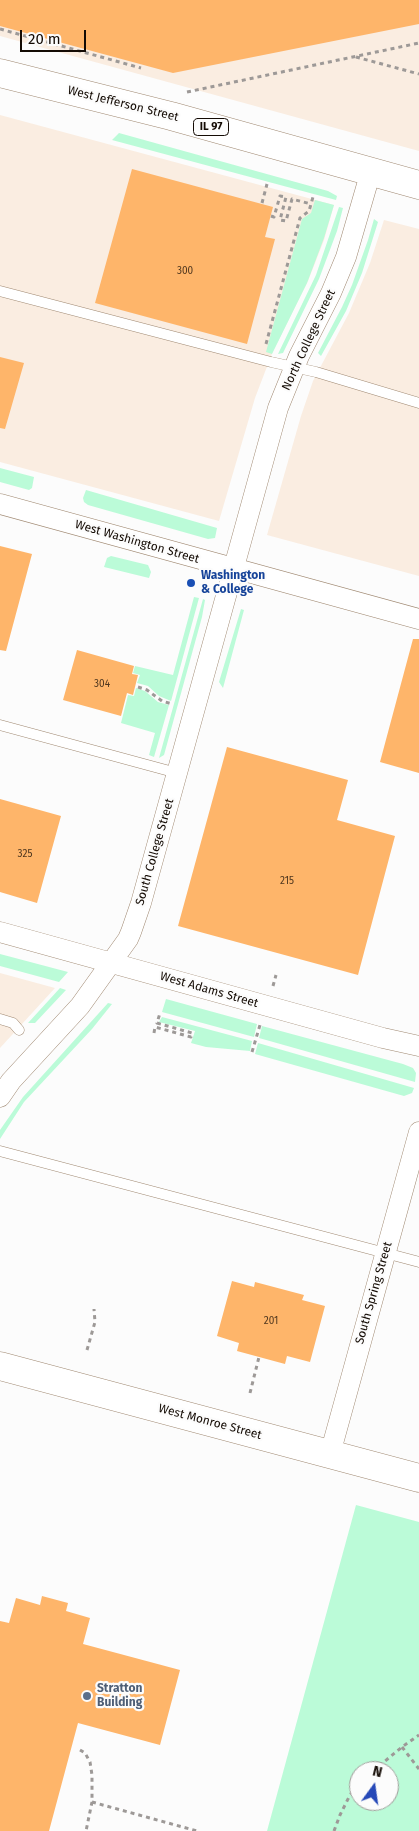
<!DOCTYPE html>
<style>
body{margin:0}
#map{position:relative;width:419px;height:1831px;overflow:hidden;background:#fcfcfc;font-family:"Fira Sans",sans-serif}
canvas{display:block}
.north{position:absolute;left:349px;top:1761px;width:50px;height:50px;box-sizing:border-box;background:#fcfcfc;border:1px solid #9f9c99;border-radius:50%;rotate:14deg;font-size:14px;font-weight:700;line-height:20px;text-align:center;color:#140b04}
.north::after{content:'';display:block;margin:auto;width:18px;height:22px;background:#2649b8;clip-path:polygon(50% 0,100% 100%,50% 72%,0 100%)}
.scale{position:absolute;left:20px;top:30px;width:66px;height:22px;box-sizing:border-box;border:2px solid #140b04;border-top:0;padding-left:6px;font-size:15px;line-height:18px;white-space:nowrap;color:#140b04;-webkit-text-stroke:4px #fcfcfc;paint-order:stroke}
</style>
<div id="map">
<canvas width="419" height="1831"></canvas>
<div class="north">N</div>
<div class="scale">20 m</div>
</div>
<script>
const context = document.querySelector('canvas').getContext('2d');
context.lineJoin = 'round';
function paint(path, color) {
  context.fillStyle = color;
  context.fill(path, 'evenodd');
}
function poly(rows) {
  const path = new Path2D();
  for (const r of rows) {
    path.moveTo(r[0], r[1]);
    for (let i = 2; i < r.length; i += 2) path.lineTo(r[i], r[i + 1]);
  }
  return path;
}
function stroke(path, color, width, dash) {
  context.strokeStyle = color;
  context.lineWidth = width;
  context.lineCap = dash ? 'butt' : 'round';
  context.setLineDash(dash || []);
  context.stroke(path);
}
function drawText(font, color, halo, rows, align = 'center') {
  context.font = font + ' "Fira Sans",sans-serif';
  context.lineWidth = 4.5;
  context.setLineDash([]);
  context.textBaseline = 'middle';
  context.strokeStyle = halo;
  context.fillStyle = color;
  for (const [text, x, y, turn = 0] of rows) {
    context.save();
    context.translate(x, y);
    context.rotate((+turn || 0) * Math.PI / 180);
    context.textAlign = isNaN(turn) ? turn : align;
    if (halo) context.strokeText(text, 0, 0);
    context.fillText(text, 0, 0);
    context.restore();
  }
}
paint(poly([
 [0,0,419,0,419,151,0,36],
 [0,115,334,205,324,240,308,281,273,351,255,398,219,521,0,462],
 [384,220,419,229,419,576,267,535,301,416,313,381,349,313,370,263],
 [0,973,55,988,0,1048]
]), '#faede1');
paint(poly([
 [119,133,328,191,337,196,336,200,112,140],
 [315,200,334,205,324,238,307,283,272,354,266,352,302,219,311,213],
 [339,207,343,208,337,231,319,279,283,353,278,354,316,275],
 [374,219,378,222,362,273,346,311,321,356,318,353,342,307,352,285,368,240],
 [0,468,34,477,32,488,29,490,0,482],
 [86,490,217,528,215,538,208,539,88,505,84,502,83,498],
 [111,556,148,565,151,572,149,578,104,567,107,558],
 [194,597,199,598,171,701,159,696,148,686,137,683,140,675,133,673,135,666,173,675],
 [203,599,205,600,202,617,164,755,159,758],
 [241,609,244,610,223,688,219,682],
 [136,688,145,691,158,702,169,705,154,757,149,755,155,733,121,723,128,695,134,696],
 [0,954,68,972,59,982,0,966],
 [60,988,66,990,35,1023,28,1023],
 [166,999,257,1024,254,1037,162,1012],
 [108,1003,112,1004,92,1029,24,1102,0,1139,0,1130,23,1097],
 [162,1017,252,1041,250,1051,206,1047,191,1043,195,1031,159,1022],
 [262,1026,403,1064,413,1068,416,1073,415,1082,259,1038],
 [258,1043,414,1088,412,1093,404,1096,255,1054],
 [356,1505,419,1522,419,1831,267,1831],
 [359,1771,389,1771,389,1801,359,1801]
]), '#bbfbd8');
paint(poly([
 [0,0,419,0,419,24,173,73,0,26],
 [132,169,273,207,265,237,275,239,247,344,95,303],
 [0,357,24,363,5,429,0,428],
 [0,546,32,554,6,651,0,650],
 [413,639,419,639,419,773,380,762],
 [77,650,134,666,132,674,138,675,133,695,127,693,121,716,63,700],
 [227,747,348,780,337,820,395,836,358,975,178,926],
 [0,799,61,816,37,903,0,892],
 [232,1281,254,1287,255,1282,304,1295,302,1300,325,1306,310,1362,287,1356,285,1364,237,1351,239,1343,217,1336],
 [42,1596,68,1603,66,1611,90,1618,83,1644,180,1670,160,1745,78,1723,49,1831,0,1831,0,1621,9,1623,16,1598,40,1605]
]), '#feb56a');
const lane = poly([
 [0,291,271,362,316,372,419,403],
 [0,725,177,773],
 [0,1019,13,1023,19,1030],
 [0,1151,419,1262]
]);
const street = poly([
 [0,504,419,619],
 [0,932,383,1038,419,1046],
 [0,1097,11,1081,80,1006,128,939,131,932,141,903,278,408,299,356,331,293,346,257,371,171],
 [330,1454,419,1132]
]);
const secondary = poly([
 [0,1366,419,1478]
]);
const primary = poly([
 [0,73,171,116,419,185]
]);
stroke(lane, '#a08972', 11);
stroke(street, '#a08972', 21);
stroke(secondary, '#a08972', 29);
stroke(primary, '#a08972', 29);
stroke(poly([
 [0,29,141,68],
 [356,57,419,74],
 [187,92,419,43],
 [262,203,267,184],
 [271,216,274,217,280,196,286,197,280,220,286,221,292,199,311,204],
 [266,344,300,218,309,211,313,197],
 [138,687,147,690,162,701,172,704],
 [273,986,276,975],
 [154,1033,155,1027,191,1037,192,1033,157,1023,160,1013],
 [252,1052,260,1025],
 [87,1350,95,1322,94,1309],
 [250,1393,259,1357],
 [402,1747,419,1769],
 [80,1750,85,1753,90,1762,92,1775,92,1802,86,1831],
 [373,1771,402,1747,419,1735],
 [92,1802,197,1831],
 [334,1831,340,1815,350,1795,359,1785]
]), '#9d9997', 3, [4, 4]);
stroke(lane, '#fff', 10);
stroke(street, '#fff', 20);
stroke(secondary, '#fff', 28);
stroke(primary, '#fff', 28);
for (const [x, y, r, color] of [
 [191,583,5,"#1a4fb4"],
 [87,1696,5,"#5c6f8a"]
]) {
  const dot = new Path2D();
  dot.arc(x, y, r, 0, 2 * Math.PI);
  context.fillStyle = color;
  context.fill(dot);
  stroke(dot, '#fcfcfc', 2);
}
drawText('10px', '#4e361e', null, [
 ["300",185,271],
 ["304",102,684],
 ["325",25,854],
 ["215",287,881],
 ["201",271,1321]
]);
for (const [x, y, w] of [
 [211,127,35]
]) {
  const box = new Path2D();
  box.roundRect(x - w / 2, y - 8.5, w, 17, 4);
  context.fillStyle = '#fcfcfc';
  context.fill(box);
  stroke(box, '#140b04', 1);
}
drawText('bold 11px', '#140b04', null, [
 ["IL 97",211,127]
]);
drawText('12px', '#140b04', '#fcfcfc', [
 ["West Jefferson Street",123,104,14],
 ["North College Street",309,340,-65],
 ["West Washington Street",137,542,16],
 ["South College Street",155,852,-74],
 ["West Adams Street",209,990,16],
 ["South Spring Street",374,1293,-74],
 ["West Monroe Street",210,1422,15]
]);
drawText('bold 12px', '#164399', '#fcfcfc', [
 ["Washington",201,576],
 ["& College",201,590]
], 'left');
drawText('bold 12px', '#4e5e75', '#fcfcfc', [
 ["Stratton",97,1689],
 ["Building",97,1703]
], 'left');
</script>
